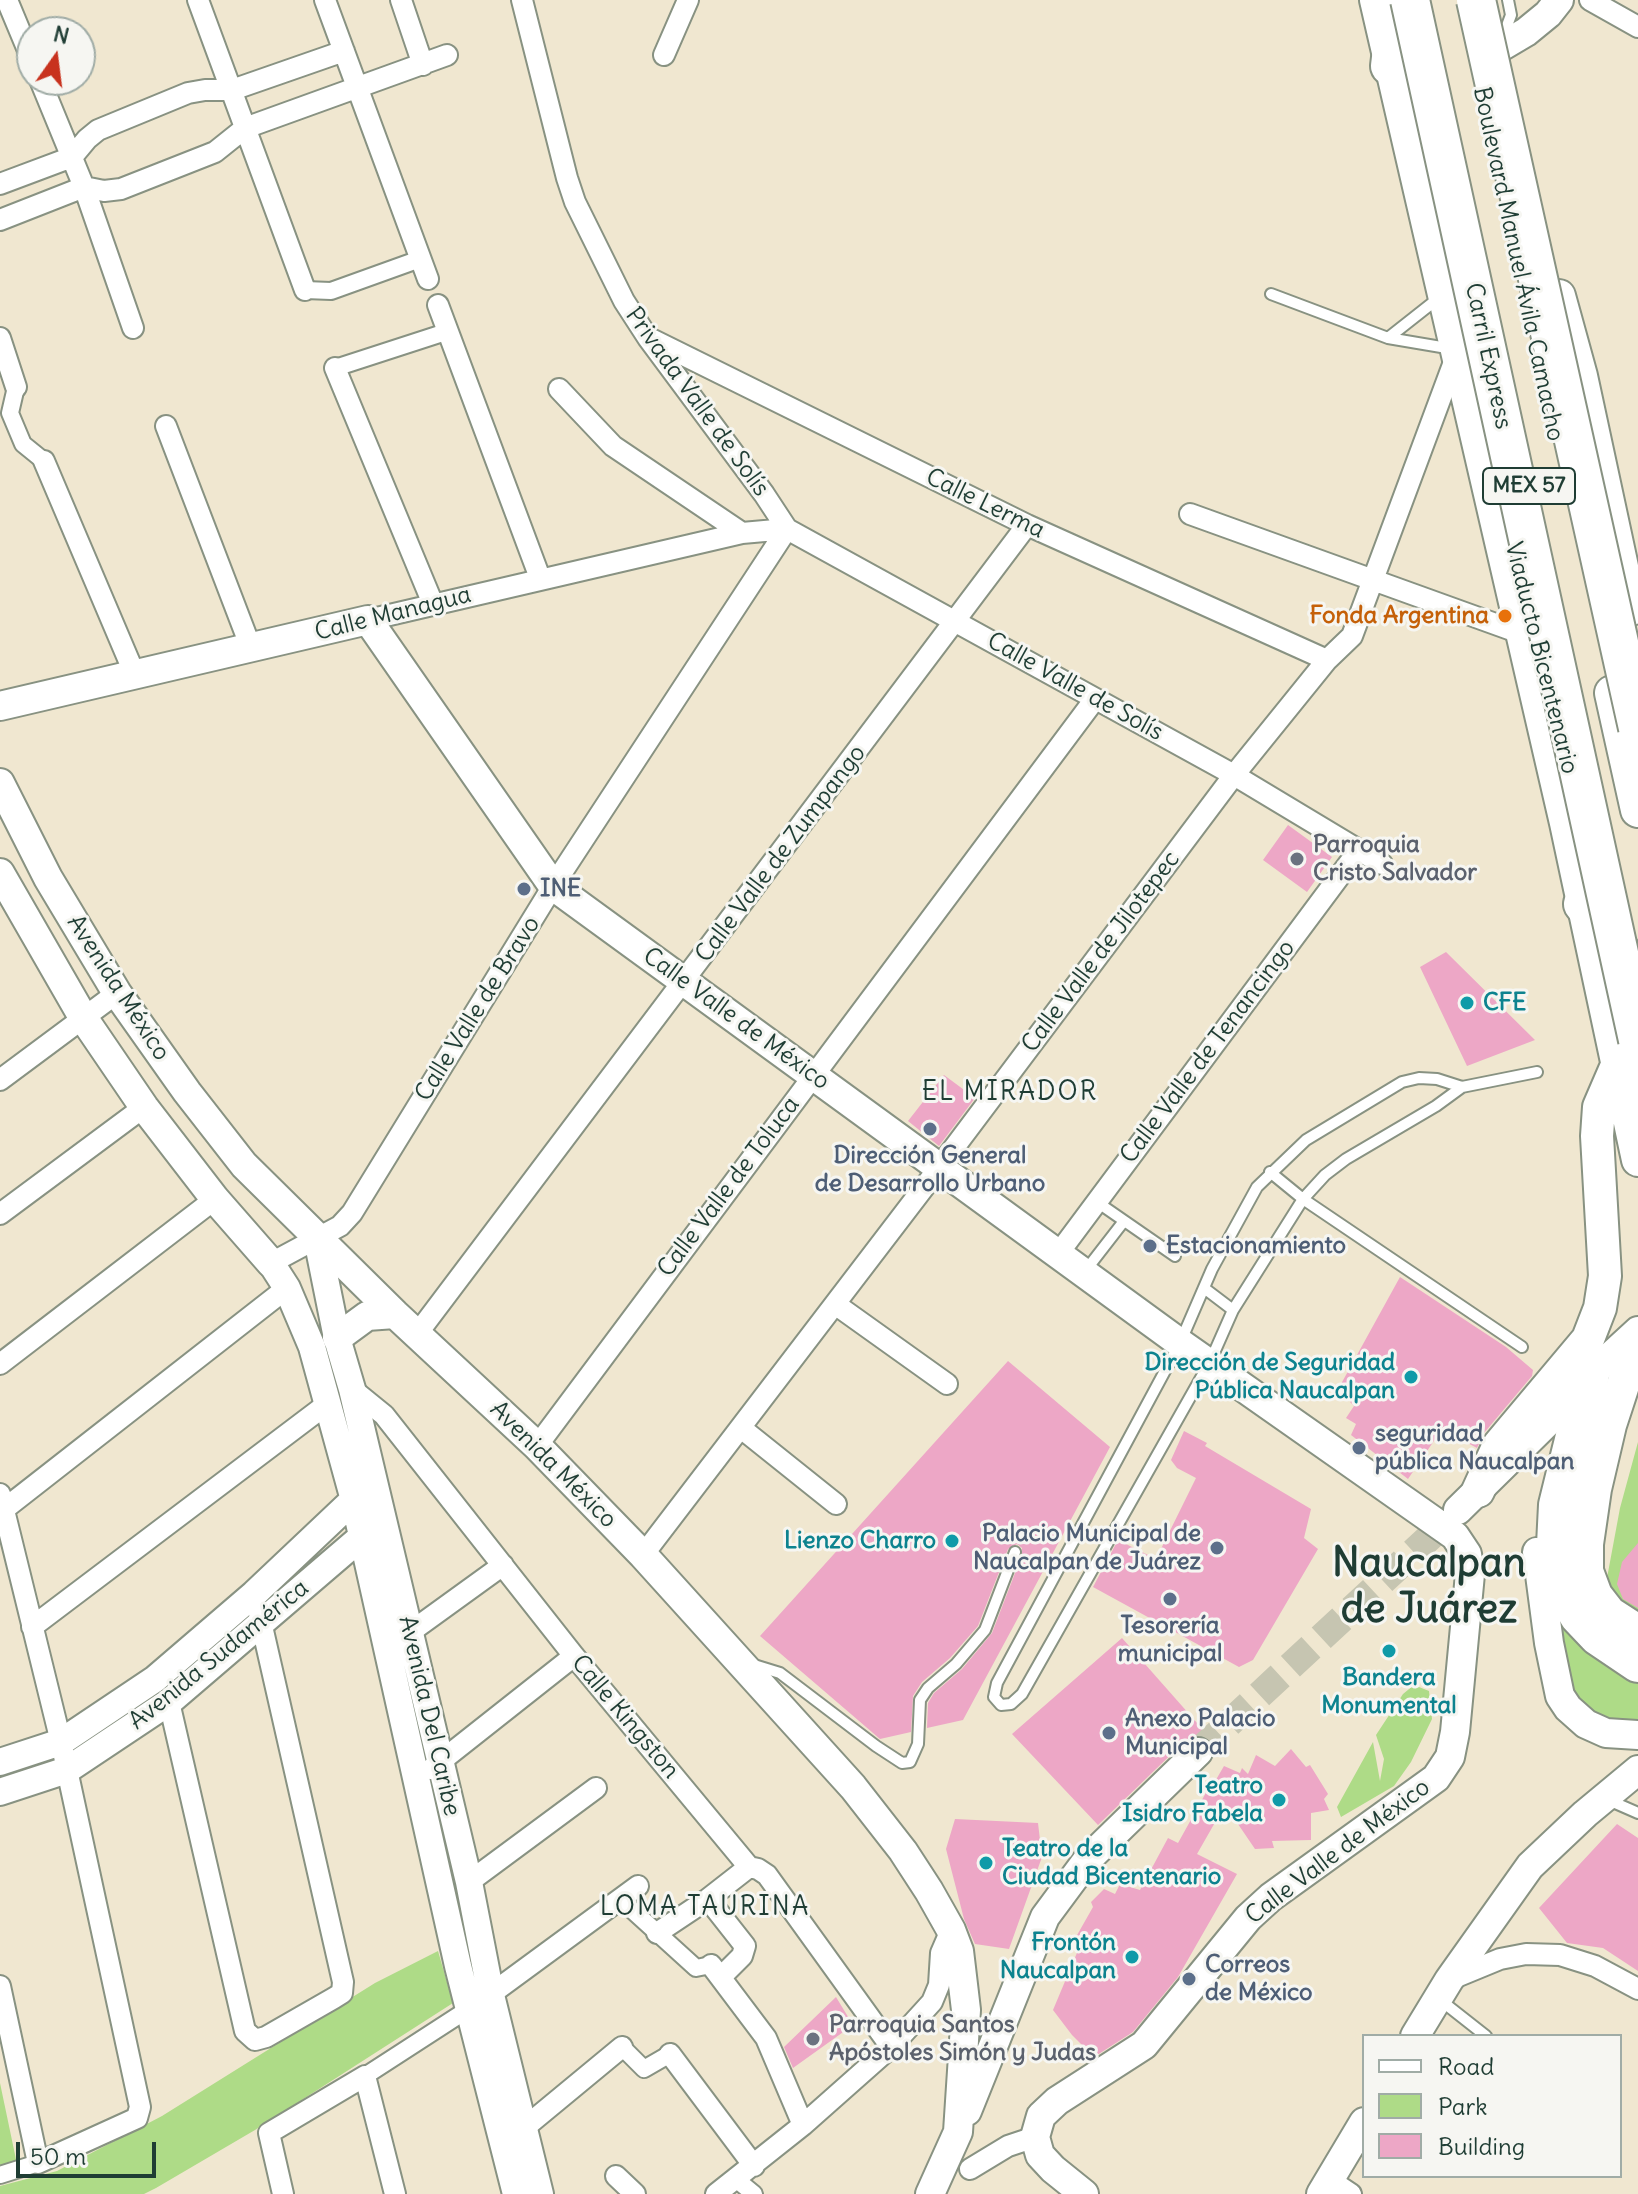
<!DOCTYPE html>
<meta charset="utf-8">
<style>
body{margin:0}
#map{position:relative;width:1638px;height:2194px;overflow:hidden;background:#f0e7d0;font-family:Delius,sans-serif}
canvas{display:block}
.legend{position:absolute;left:1362px;top:2034px;width:260px;height:144px;box-sizing:border-box;background:#f6f6f2;border:2px solid #a0aca6;margin:0;padding:10px 14px;list-style:none;font-size:24px;color:#1f3d34}
.legend li{display:flex;align-items:center;gap:16px;height:40px}
.legend b{width:40px;border:2px solid #a0aca6}
.north{position:absolute;left:16px;top:16px;width:80px;height:80px;box-sizing:border-box;background:#f6f6f2;border:2px solid #a0aca6;border-radius:50%;rotate:14deg;font-size:22px;font-weight:700;line-height:32px;text-align:center;color:#1f3d34}
.north::after{content:'';display:block;margin:auto;width:28px;height:36px;background:#c8321e;clip-path:polygon(50% 0,100% 100%,50% 72%,0 100%)}
.scale{position:absolute;left:16px;top:2142px;width:140px;height:36px;box-sizing:border-box;border:4px solid #1f3d34;border-top:0;padding-left:10px;font-size:24px;line-height:28px;white-space:nowrap;color:#1f3d34;-webkit-text-stroke:6px #f6f6f2;paint-order:stroke}
</style>
<div id="map">
<canvas width="1638" height="2194"></canvas>
<ul class="legend">
<li><b style="height:10px;background:#fff"></b>Road</li>
<li><b style="height:22px;background:#aedb87"></b>Park</li>
<li><b style="height:22px;background:#eda7c6"></b>Building</li>
</ul>
<div class="north">N</div>
<div class="scale">50 m</div>
</div>
<script>
const context = document.querySelector('canvas').getContext('2d');
context.lineJoin = 'round';
function paint(path, color) {
  context.fillStyle = color;
  context.fill(path, 'evenodd');
}
function poly(rows) {
  const path = new Path2D();
  for (const r of rows) {
    path.moveTo(r[0], r[1]);
    for (let i = 2; i < r.length; i += 2) path.lineTo(r[i], r[i + 1]);
  }
  return path;
}
function stroke(path, color, width, dash) {
  context.strokeStyle = color;
  context.lineWidth = width;
  context.lineCap = dash ? 'butt' : 'round';
  context.setLineDash(dash || []);
  context.stroke(path);
}
function drawText(font, color, halo, rows, align = 'center') {
  context.font = font + ' Delius,sans-serif';
  context.lineWidth = 6;
  context.setLineDash([]);
  context.textBaseline = 'middle';
  context.strokeStyle = halo;
  context.fillStyle = color;
  for (const [text, x, y, turn = 0] of rows) {
    context.save();
    context.translate(x, y);
    context.rotate((+turn || 0) * Math.PI / 180);
    context.textAlign = isNaN(turn) ? turn : align;
    if (halo) context.strokeText(text, 0, 0);
    context.fillText(text, 0, 0);
    context.restore();
  }
}
paint(poly([
 [1638,1442,1638,1619,1610,1594,1607,1578,1620,1508],
 [1557,1607,1638,1676,1638,1729,1618,1729,1572,1699],
 [1414,1685,1429,1691,1432,1719,1411,1762,1394,1786,1341,1817,1337,1807,1373,1742,1380,1781,1384,1759,1376,1735,1403,1694],
 [438,1951,453,2003,255,2130,156,2188,144,2194,0,2194,0,2186,57,2171,162,2116,375,1983],
 [0,2083,18,2169,0,2175]
]), '#aedb87');
paint(poly([
 [1288,825,1332,857,1307,892,1263,860],
 [1446,952,1535,1040,1467,1066,1420,967],
 [944,1075,975,1098,939,1146,908,1121],
 [1400,1277,1506,1347,1533,1370,1532,1376,1484,1433,1477,1448,1442,1429,1408,1479,1351,1435,1356,1424,1346,1418,1354,1406,1350,1402,1356,1394,1341,1384],
 [1008,1361,1110,1447,963,1720,927,1728,928,1703,934,1693,962,1669,992,1633,1022,1555,1022,1548,1017,1544,1008,1549,978,1626,950,1658,922,1682,913,1696,911,1732,880,1739,760,1636],
 [1184,1431,1207,1443,1205,1446,1311,1509,1304,1538,1318,1549,1253,1660,1239,1667,1093,1587,1118,1540,1156,1559,1196,1478,1177,1468,1171,1460],
 [1638,1543,1638,1608,1623,1599,1617,1584,1622,1562],
 [1122,1638,1205,1732,1186,1740,1098,1825,1012,1734],
 [1291,1749,1306,1767,1310,1765,1328,1794,1324,1799,1329,1810,1311,1813,1311,1840,1272,1841,1274,1848,1255,1849,1225,1805,1197,1854,1237,1874,1178,1977,1133,2032,1094,2057,1072,2035,1053,2010,1079,1948,1072,1944,1093,1907,1091,1902,1104,1889,1115,1894,1120,1884,1140,1890,1168,1838,1178,1843,1208,1789,1210,1790,1224,1766,1240,1773,1242,1768,1248,1774,1256,1755,1275,1766],
 [955,1819,1038,1823,1042,1857,1009,1949,975,1944,964,1919,946,1849],
 [1617,1824,1638,1838,1638,1971,1603,1948,1567,1943,1539,1908],
 [836,1997,853,2025,793,2068,784,2047]
]), '#eda7c6');
stroke(poly([
 [1198,1752,1458,1511]
]), '#c6c5b1', 28, [28, 14]);
const service = poly([
 [1502,39,1511,15,1508,0],
 [1271,294,1388,338,1453,349],
 [1388,338,1440,297],
 [1462,1087,1437,1079,1419,1078,1402,1082,1306,1140,1257,1187,1212,1269,1180,1343,997,1683,994,1697,1001,1705,1011,1704,1022,1694,1210,1362,1233,1310,1303,1199,1325,1175,1346,1159,1436,1106,1462,1087,1537,1072],
 [1270,1172,1303,1199,1522,1347],
 [1097,1202,1175,1256],
 [1086,1270,1124,1221],
 [1204,1288,1233,1310],
 [754,1665,780,1673,876,1746,902,1763,910,1762,918,1744,920,1700,928,1688,956,1664,985,1630,1015,1552],
 [1606,1799,1638,1813],
 [1439,1999,1486,2036]
]);
const pedestrian = poly([
 [305,290,331,291,420,259],
 [335,368,449,331],
 [16,387,10,413,23,444,44,461],
 [620,1899,696,1968,711,1965],
 [622,2047,644,2069,670,2054],
 [365,2076,470,2008],
 [0,2175,38,2163],
 [737,2180,754,2194]
]);
const minor = poly([
 [7,0,32,60],
 [198,0,305,290],
 [325,0,428,279],
 [401,0,423,65],
 [522,0,567,178,575,202,624,301,648,338,764,494,787,529,1234,775,1382,864],
 [1590,0,1638,27],
 [664,55,688,0],
 [40,80,84,187,133,328],
 [0,184,72,157,87,139,98,130,188,93,205,90,232,90,344,51],
 [0,220,84,187,104,191,121,189,215,152,245,128,447,55],
 [438,305,540,578],
 [0,338,16,387],
 [651,339,1027,525,1327,660],
 [335,368,433,604],
 [559,389,613,446,742,533],
 [166,426,251,648],
 [44,461,135,675],
 [1190,514,1523,634],
 [368,620,742,533,787,529],
 [0,1080,117,993],
 [0,1214,144,1107],
 [1058,1254,1359,850],
 [271,1263,340,1226,352,1213,553,886,787,529],
 [835,1304,947,1384],
 [417,1334,1027,525],
 [0,1364,215,1199],
 [352,1389,384,1415,574,1656,749,1867,758,1869,767,1875,891,2047],
 [741,1428,836,1504],
 [537,1446,1095,699],
 [0,1494,61,1742,140,2107,137,2118,38,2163,0,1986],
 [3,1510,287,1288],
 [643,1555,938,1169,1234,775,1327,660,1352,636,1457,354],
 [32,1627,327,1404],
 [409,1633,503,1565],
 [169,1702,245,2031,255,2040,266,2037,334,1998,342,1993,343,1982,259,1613],
 [431,1769,574,1656],
 [469,1882,596,1788],
 [708,1899,745,1946,742,1956,722,1976],
 [657,1933,708,1899,749,1867],
 [711,1965,766,2038,803,2125],
 [1449,1980,1500,1959,1526,1954,1560,1955,1595,1966,1638,1989],
 [480,2002,638,1886],
 [670,2054,754,2166],
 [524,2128,622,2047],
 [970,2169,1008,2146,1035,2137],
 [616,2176,635,2194],
 [1330,2180,1351,2194],
 [283,2194,269,2133,365,2076,395,2194],
 [716,2194,803,2125,891,2047,932,2002,939,1985,941,1953,951,1930]
]);
const tertiary = poly([
 [317,1239,337,1338,352,1389,469,1882,491,1995,540,2194],
 [271,1263,287,1288,312,1347,354,1500,458,1966,516,2194],
 [0,1762,61,1742,155,1679,254,1594,364,1490],
 [0,1792,67,1770,169,1702,372,1528]
]);
const secondary = poly([
 [1499,48,1526,32,1548,14,1559,0],
 [0,706,368,620,553,886,1180,1343,1455,1536,1467,1554,1470,1574,1455,1732,1450,1757,1436,1778,1271,1897,1248,1918,1144,2045,1057,2101,1041,2116,1035,2137,1040,2155,1053,2169,1084,2194],
 [0,783,48,878,117,993,187,1092,244,1165,395,1314,537,1446,643,1555,853,1787,903,1851,929,1891,951,1930,959,1951,966,2010,958,2132,930,2194],
 [0,873,84,1019,144,1107,215,1199,271,1263],
 [337,1338,367,1316,395,1314],
 [1458,1510,1574,1396,1590,1375,1638,1331],
 [1537,1552,1549,1643,1560,1696,1568,1708,1586,1724,1606,1733,1638,1735],
 [1415,2036,1449,1980,1530,1866,1585,1814,1638,1770],
 [967,2111,1045,1917,1088,1859,1198,1752],
 [1321,2194,1364,2122]
]);
const primary = poly([
 [1376,0,1566,823,1638,1160],
 [1559,296,1581,376,1631,609],
 [1638,1339,1610,1425,1595,1489,1587,1544,1587,1571,1596,1595,1610,1613,1638,1631],
 [1478,1491,1499,1445,1588,1339,1600,1308,1605,1276,1597,1136,1599,1107,1618,1063]
]);
const trunk = poly([
 [1612,693,1638,810]
]);
const motorway = poly([
 [1390,66,1398,0],
 [1583,904,1621,952],
 [1626,1027,1638,1082],
 [1590,1375,1558,1505,1555,1565,1558,1581,1579,1616,1598,1636,1638,1663]
]);
stroke(service, '#889282', 14);
stroke(pedestrian, '#889282', 20);
stroke(minor, '#889282', 24);
stroke(tertiary, '#889282', 30);
stroke(secondary, '#889282', 32);
stroke(primary, '#889282', 36);
stroke(trunk, '#889282', 38);
stroke(motorway, '#889282', 42);
stroke(service, '#fff', 10);
stroke(pedestrian, '#fff', 16);
stroke(minor, '#fff', 20);
stroke(tertiary, '#fff', 26);
stroke(secondary, '#fff', 28);
stroke(primary, '#fff', 32);
stroke(trunk, '#fff', 34);
stroke(motorway, '#fff', 38);
const motorwayBridge = poly([
 [1410,0,1638,1040],
 [1476,0,1638,728]
]);
stroke(motorwayBridge, '#889282', 42, []);
stroke(motorwayBridge, '#fff', 38);
for (const [x, y, r, color] of [
 [1505,616,8,"#e8710a"],
 [1297,859,8,"#6b7280"],
 [524,889,8,"#5c6f8a"],
 [1467,1003,8,"#0f9aa8"],
 [930,1129,8,"#5c6f8a"],
 [1150,1246,8,"#5c6f8a"],
 [1411,1377,8,"#0f9aa8"],
 [1359,1448,8,"#5c6f8a"],
 [952,1541,8,"#0f9aa8"],
 [1217,1548,8,"#5c6f8a"],
 [1170,1599,8,"#5c6f8a"],
 [1389,1651,8,"#0f9aa8"],
 [1109,1733,8,"#5c6f8a"],
 [1279,1800,8,"#0f9aa8"],
 [986,1863,8,"#0f9aa8"],
 [1132,1957,8,"#0f9aa8"],
 [1189,1979,8,"#5c6f8a"],
 [813,2039,8,"#6b7280"]
]) {
  const dot = new Path2D();
  dot.arc(x, y, r, 0, 2 * Math.PI);
  context.fillStyle = color;
  context.fill(dot);
  stroke(dot, '#f6f6f2', 3);
}
for (const [x, y, w] of [
 [1529,486,92]
]) {
  const box = new Path2D();
  box.roundRect(x - w / 2, y - 18, w, 36, 6);
  context.fillStyle = '#f6f6f2';
  context.fill(box);
  stroke(box, '#1f3d34', 2);
}
drawText('bold 22px', '#1f3d34', null, [
 ["MEX 57",1529,486]
]);
drawText('24px', '#1f3d34', '#f6f6f2', [
 ["Boulevard Manuel Ávila Camacho",1518,264,78],
 ["Carril Express",1488,356,78],
 ["Privada Valle de Solís",697,402,54],
 ["Calle Lerma",985,504,26],
 ["Calle Managua",393,614,-14],
 ["Viaducto Bicentenario",1541,658,76],
 ["Calle Valle de Solís",1075,687,29],
 ["Calle Valle de Zumpango",781,854,-53],
 ["Calle Valle de Jilotepec",1101,952,-53],
 ["Avenida México",118,988,57],
 ["Calle Valle de Bravo",478,1009,-58],
 ["Calle Valle de México",736,1019,36],
 ["Calle Valle de Tenancingo",1208,1052,-53],
 ["Calle Valle de Toluca",729,1187,-53],
 ["Avenida México",553,1465,45],
 ["Avenida Sudamérica",219,1655,-39],
 ["Avenida Del Caribe",429,1716,77],
 ["Calle Kingston",625,1717,50],
 ["Calle Valle de México",1338,1852,-37]
]);
drawText('bold 24px', '#c56008', '#f6f6f2', [
 ["Fonda Argentina",1489,616]
], 'right');
drawText('bold 24px', '#5b616d', '#f6f6f2', [
 ["Parroquia",1313,845],
 ["Cristo Salvador",1313,873],
 ["Parroquia Santos",829,2025],
 ["Apóstoles Simón y Judas",829,2053]
], 'left');
drawText('bold 24px', '#4e5e75', '#f6f6f2', [
 ["INE",540,889],
 ["Dirección General",930,1156,"center"],
 ["de Desarrollo Urbano",930,1184,"center"],
 ["Estacionamiento",1166,1246],
 ["seguridad",1375,1434],
 ["pública Naucalpan",1375,1462],
 ["Palacio Municipal de",1201,1534,"right"],
 ["Naucalpan de Juárez",1201,1562,"right"],
 ["Tesorería",1170,1626,"center"],
 ["municipal",1170,1654,"center"],
 ["Anexo Palacio",1125,1719],
 ["Municipal",1125,1747],
 ["Correos",1205,1965],
 ["de México",1205,1993]
], 'left');
drawText('bold 24px', '#0d838f', '#f6f6f2', [
 ["CFE",1483,1003,"left"],
 ["Dirección de Seguridad",1395,1363],
 ["Pública Naucalpan",1395,1391],
 ["Lienzo Charro",936,1541],
 ["Bandera",1389,1678,"center"],
 ["Monumental",1389,1706,"center"],
 ["Teatro",1263,1786],
 ["Isidro Fabela",1263,1814],
 ["Teatro de la",1002,1849,"left"],
 ["Ciudad Bicentenario",1002,1877,"left"],
 ["Frontón",1116,1943],
 ["Naucalpan",1116,1971]
], 'right');
context.letterSpacing = '2px';
drawText('26px', '#1f3d34', '#f6f6f2', [
 ["EL MIRADOR",1010,1093],
 ["LOMA TAURINA",705,1908]
]);
context.letterSpacing = '0px';
drawText('bold 40px', '#1f3d34', '#f6f6f2', [
 ["Naucalpan",1429,1565],
 ["de Juárez",1429,1611]
]);
</script>
